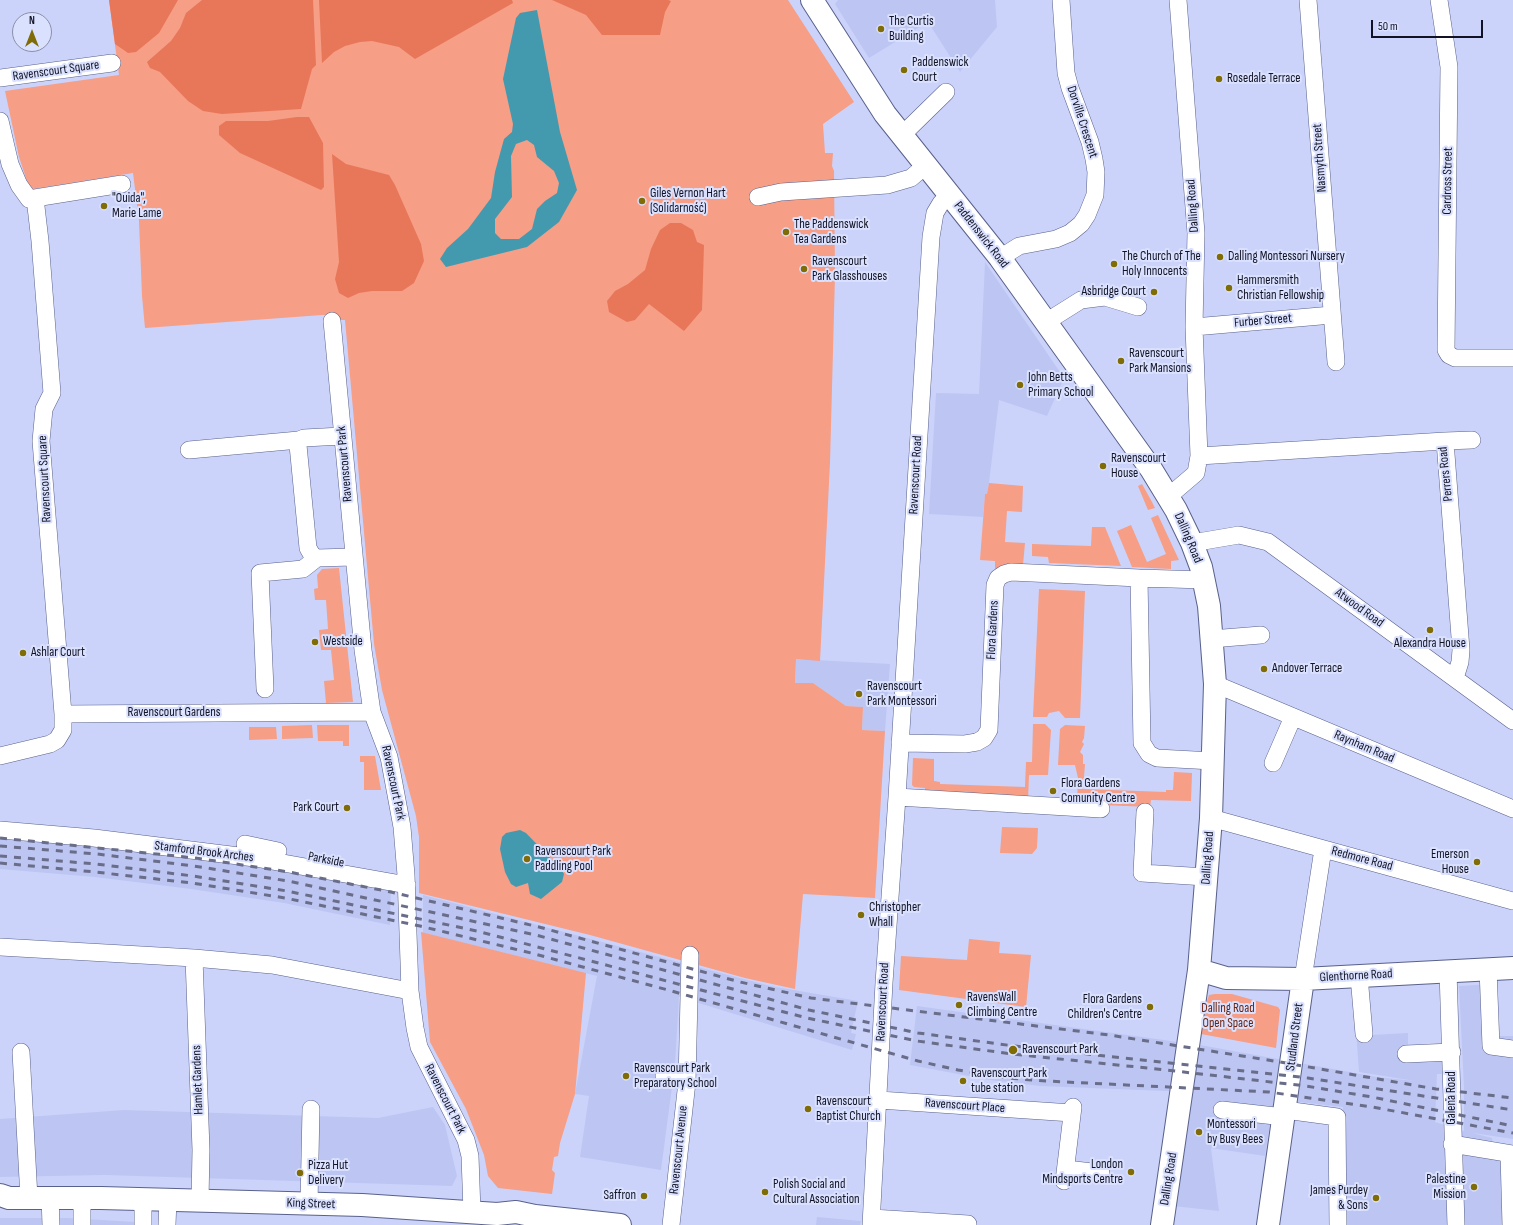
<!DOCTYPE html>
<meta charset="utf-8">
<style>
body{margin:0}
#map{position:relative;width:1513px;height:1225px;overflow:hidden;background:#cbd3fa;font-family:"Sofia Sans Condensed",sans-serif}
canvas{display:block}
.north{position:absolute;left:12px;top:12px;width:40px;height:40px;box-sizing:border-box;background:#dae1fe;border:1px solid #8a8fa7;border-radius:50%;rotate:0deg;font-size:11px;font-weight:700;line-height:16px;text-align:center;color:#111324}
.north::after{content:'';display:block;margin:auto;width:14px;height:18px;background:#806c06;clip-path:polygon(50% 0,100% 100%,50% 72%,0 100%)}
.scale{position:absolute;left:1371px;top:20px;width:112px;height:18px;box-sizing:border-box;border:2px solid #111324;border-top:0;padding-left:5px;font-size:12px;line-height:14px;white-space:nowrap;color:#111324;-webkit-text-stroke:3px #dae1fe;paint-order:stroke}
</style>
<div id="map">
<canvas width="1513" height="1225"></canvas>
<div class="north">N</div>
<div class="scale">50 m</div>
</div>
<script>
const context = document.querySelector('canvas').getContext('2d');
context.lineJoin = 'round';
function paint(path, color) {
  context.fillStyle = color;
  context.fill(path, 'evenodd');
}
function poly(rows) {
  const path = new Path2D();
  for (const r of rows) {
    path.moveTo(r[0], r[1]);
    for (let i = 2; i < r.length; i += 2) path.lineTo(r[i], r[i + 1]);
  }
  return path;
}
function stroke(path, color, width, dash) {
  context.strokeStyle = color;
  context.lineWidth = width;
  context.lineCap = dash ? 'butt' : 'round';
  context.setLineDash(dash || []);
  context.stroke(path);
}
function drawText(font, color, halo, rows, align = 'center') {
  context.font = font + ' "Sofia Sans Condensed",sans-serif';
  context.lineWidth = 4;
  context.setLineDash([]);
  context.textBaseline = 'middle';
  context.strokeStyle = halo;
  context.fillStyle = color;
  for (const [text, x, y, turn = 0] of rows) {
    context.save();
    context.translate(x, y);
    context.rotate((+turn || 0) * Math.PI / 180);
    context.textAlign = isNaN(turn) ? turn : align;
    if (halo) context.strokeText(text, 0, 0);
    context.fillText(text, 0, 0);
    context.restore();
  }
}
paint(poly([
 [838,0,995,0,997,27,960,72,928,22,869,58,835,4],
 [985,262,1064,378,1047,416,999,400,989,483,987,494,985,495,983,517,929,514,936,393,979,394],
 [796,659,890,664,885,731,862,730,863,707,846,706,813,683,795,683],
 [0,833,97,841,391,888,390,925,284,903,191,889,95,877,0,869],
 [423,895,770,986,858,1001,851,1033,856,1034,852,1050,679,997,675,1064,661,1170,580,1157,589,1096,575,1094,597,976,423,933],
 [1494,984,1496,1036,1513,1036,1513,1139,1473,1133,1492,1138,1493,1147,1513,1150,1513,1225,1344,1225,1343,1107,1274,1099,1265,1156,1211,1148,1219,1211,1173,1206,1190,1092,1040,1086,990,1080,910,1065,917,1006,1200,1045,1377,1077,1415,1081,1359,1072,1353,990,1371,1035,1408,1033,1408,1049,1442,1047,1443,1074,1437,1074,1435,1122,1464,1131,1464,1087,1459,986],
 [433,1107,445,1125,457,1176,452,1186,105,1175,0,1177,0,1119,124,1110,378,1118],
 [817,1217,861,1221,860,1225,816,1225],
 [0,1218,68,1218,135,1222,150,1225,0,1225]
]), '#bdc6f2');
paint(poly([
 [109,0,788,0,854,102,823,124,825,153,833,153,832,166,834,171,835,275,830,463,820,661,796,659,795,683,813,683,846,706,863,707,862,730,885,731,875,898,803,894,795,989,745,978,590,935,419,893,419,837,416,816,382,690,374,644,345,320,338,320,329,315,322,315,145,328,142,296,139,221,133,173,33,189,29,187,19,157,5,91,119,75],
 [989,483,1023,486,1022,512,1007,511,1005,542,1025,543,1023,565,1006,565,995,570,995,561,980,560,985,494,987,494],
 [1142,484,1152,502,1155,508,1148,510,1138,486],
 [1158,515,1179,560,1171,561,1171,569,1132,567,1117,531,1131,525,1147,562,1166,554,1151,518],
 [1092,527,1105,527,1121,566,1049,563,1048,557,1032,556,1032,544,1091,546],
 [339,568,353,702,326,703,324,681,334,680,331,650,321,650,319,630,328,629,326,600,315,600,314,589,318,588,317,575,322,569],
 [1039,589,1085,591,1080,718,1065,718,1059,711,1049,713,1047,717,1033,717],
 [1033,724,1045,724,1051,730,1048,775,1029,775,1028,801,925,793,925,788,914,787,912,785,913,758,934,759,934,781,940,782,940,784,1025,787,1026,762,1032,762],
 [312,725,313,738,282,739,282,726],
 [349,725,349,746,343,746,343,741,318,741,317,725],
 [1065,725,1085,726,1084,738,1082,742,1084,744,1080,752,1083,755,1083,764,1085,764,1083,789,1166,792,1166,790,1173,790,1174,772,1192,773,1191,801,1151,800,1150,807,1077,804,1078,778,1075,765,1058,765,1060,729],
 [276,727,277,739,249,740,249,727],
 [360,756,375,756,381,790,364,790,364,762,360,762],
 [1002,827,1038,828,1037,848,1032,854,1000,853],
 [421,932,586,973,575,1094,560,1143,558,1156,554,1157,552,1170,555,1173,552,1194,498,1188,488,1176,484,1155,466,1109,430,1042],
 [969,939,1000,942,999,953,1031,955,1026,1007,899,990,901,956,967,960],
 [1215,994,1232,994,1278,1007,1280,1010,1276,1048,1201,1034,1207,1001,1209,995]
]), '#f69e86');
paint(poly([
 [109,0,178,0,159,33,136,52,128,53,115,44],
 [202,0,313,0,316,65,312,69,301,109,222,114,203,111,188,101,160,72,150,68,147,62,171,41,180,28,186,13],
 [319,0,512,0,513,3,415,59,399,47,372,41,360,42,345,46,334,52,322,63],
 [552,0,668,0,671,1,665,12,660,35,602,35,586,15],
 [297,117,309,117,323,143,324,187,321,190,240,153,219,135,219,126,226,121,268,121],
 [332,154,346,164,389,175,395,185,421,244,424,261,414,283,402,291,372,291,359,293,348,298,339,293,335,279,339,262],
 [670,223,681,223,693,230,697,242,704,245,702,310,684,331,649,304,635,320,627,322,609,312,607,301,615,291,628,284,645,270,651,249,660,230]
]), '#e87759');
paint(poly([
 [537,10,560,132,577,190,559,222,527,247,446,267,440,259,447,248,468,229,491,198,495,172,504,139,512,132,513,124,503,79,516,18,520,13],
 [527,140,534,145,537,157,554,171,559,183,557,193,545,201,537,209,532,229,519,239,501,239,495,233,495,219,512,197,511,156,516,144],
 [520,830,526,833,561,869,564,874,562,882,541,899,530,894,528,883,516,887,511,884,505,872,500,849,502,837,506,833]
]), '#439aaf');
const minor = poly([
 [1308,0,1336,362],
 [1439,0,1449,67,1446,350,1449,355,1455,358,1513,358],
 [0,78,112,63],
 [0,121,10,164,19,185,29,199,35,198,40,241,52,393,44,409,41,441,63,714],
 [902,135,946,92],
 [758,197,781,192,887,185,911,178,926,165],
 [35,198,122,184],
 [1000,258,1019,246,1056,239,1070,233,1081,224,1087,215,1095,195,1096,172,1094,159,1090,142,1070,88,1066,73,1061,0],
 [332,321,363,650,372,712,389,757,402,827,406,875,410,991,415,1028,419,1047,466,1140,470,1156,472,1212],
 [1046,322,1081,300,1105,297,1138,307],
 [1194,327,1332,315],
 [342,436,304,438,299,440,298,445,308,548,312,555,317,558,353,557],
 [1445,441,1472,440],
 [189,450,299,440],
 [1199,456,1445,441,1461,650,1460,662,1455,678],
 [1169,496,1196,473,1199,456,1194,327,1196,233,1178,0],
 [1192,543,1239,535,1268,542,1513,721],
 [1139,578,1204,580],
 [1211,639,1261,635],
 [1215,684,1513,809],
 [265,689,260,573,303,569,317,558],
 [900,743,965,744,977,742,984,738,989,730,995,585,998,578,1004,574,1011,572,1139,578,1142,743,1149,754,1157,758,1213,761],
 [0,756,50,744,57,740,63,730,63,714,372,712],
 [1273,763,1293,717],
 [897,797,1101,809],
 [1145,812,1142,873,1206,877],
 [1211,818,1513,901],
 [0,830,94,838,255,858,407,885],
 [245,844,278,851],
 [0,947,194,958],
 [1488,969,1491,1046,1513,1049],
 [1448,971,1456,1225],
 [1359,976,1364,1034],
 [1303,979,1323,849],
 [21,1052,29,1198],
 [1406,1054,1452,1052],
 [664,1076,687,1082],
 [879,1100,1072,1113],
 [1222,1110,1284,1117],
 [1285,1110,1337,1117,1338,1225],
 [1452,1144,1513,1154],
 [1509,1154,1511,1225],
 [1066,1169,1101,1173],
 [1064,1181,1073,1107],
 [50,1197,51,1225],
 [200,1201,201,1150,194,958,272,965,410,991],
 [309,1204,311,1109],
 [872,1218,968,1224],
 [82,1225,82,1198],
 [143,1225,143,1199],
 [167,1225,168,1200],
 [671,1225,687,1082,690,955],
 [871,1225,884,983,897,797,931,237,935,213,941,203,950,195]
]);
const major = poly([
 [812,0,885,114,1000,258,1151,469,1176,510,1192,543,1201,567,1209,606,1215,684,1211,818,1199,970,1162,1225],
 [1199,970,1226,978,1303,979,1513,968],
 [0,1195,9,1198,101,1198,362,1205,497,1214,516,1212,535,1216,620,1225],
 [1268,1225,1303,979]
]);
stroke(minor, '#59618b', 18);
stroke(major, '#59618b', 24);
stroke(minor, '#fff', 17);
stroke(major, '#fff', 22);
stroke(poly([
 [0,838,196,858,289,872,391,892,539,927,740,982,811,998,1109,1035,1274,1061,1436,1089,1513,1098],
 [0,846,97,854,194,866,288,881,536,935,809,1010,918,1033,1014,1046,1308,1078,1513,1110],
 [0,856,96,864,193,876,287,891,477,931,807,1018,917,1041,1012,1054,1166,1070,1306,1086,1372,1097,1513,1126],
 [0,863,95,872,192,883,285,898,420,926,531,953,668,990,918,1061,958,1070,1007,1078,1046,1081,1269,1092,1372,1107,1513,1133]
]), '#696d89', 3, [7, 7]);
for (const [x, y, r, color] of [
 [881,29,4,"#806c06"],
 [904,70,4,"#806c06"],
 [1219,79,4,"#806c06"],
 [642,201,4,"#806c06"],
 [104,206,4,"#806c06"],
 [786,232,4,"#806c06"],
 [1220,257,4,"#806c06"],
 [1114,264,4,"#806c06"],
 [804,269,4,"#806c06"],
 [1229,288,4,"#806c06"],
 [1154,292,4,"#806c06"],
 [1121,361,4,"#806c06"],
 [1020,385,4,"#806c06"],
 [1103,466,4,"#806c06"],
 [1430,630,4,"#806c06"],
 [315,642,4,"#806c06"],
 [23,653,4,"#806c06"],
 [1264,669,4,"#806c06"],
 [859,694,4,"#806c06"],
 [1053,791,4,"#806c06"],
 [347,808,4,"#806c06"],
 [527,859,4,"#806c06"],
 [1477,862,4,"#806c06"],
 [861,915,4,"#806c06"],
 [959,1005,4,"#806c06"],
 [1150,1007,4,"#806c06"],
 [1013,1050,5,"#806c06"],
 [626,1076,4,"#806c06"],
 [963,1081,4,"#806c06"],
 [808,1109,4,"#806c06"],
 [1199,1132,4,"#806c06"],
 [1131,1172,4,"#806c06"],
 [300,1173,4,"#806c06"],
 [1474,1187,4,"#806c06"],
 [765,1192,4,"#806c06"],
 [644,1196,4,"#806c06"],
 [1376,1198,4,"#806c06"]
]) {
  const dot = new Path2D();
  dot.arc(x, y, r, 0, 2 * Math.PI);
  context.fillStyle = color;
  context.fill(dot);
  stroke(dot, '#dae1fe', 1.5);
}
drawText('13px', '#111324', '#dae1fe', [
 ["The Curtis",889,22],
 ["Building",889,37],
 ["Paddenswick",912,63],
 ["Court",912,78],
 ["Rosedale Terrace",1227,79],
 ["Giles Vernon Hart",650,194],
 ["(Solidarność)",650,209],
 ["\"Ouida\",",112,199],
 ["Marie Lame",112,214],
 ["The Paddenswick",794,225],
 ["Tea Gardens",794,240],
 ["The Church of The",1122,257],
 ["Holy Innocents",1122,272],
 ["Dalling Montessori Nursery",1228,257],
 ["Ravenscourt",812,262],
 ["Park Glasshouses",812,277],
 ["Hammersmith",1237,281],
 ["Christian Fellowship",1237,296],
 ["Asbridge Court",1146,292,"right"],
 ["Ravenscourt",1129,354],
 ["Park Mansions",1129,369],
 ["John Betts",1028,378],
 ["Primary School",1028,393],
 ["Ravenscourt",1111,459],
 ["House",1111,474],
 ["Westside",323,642],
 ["Alexandra House",1430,644,"center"],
 ["Ashlar Court",31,653],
 ["Andover Terrace",1272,669],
 ["Ravenscourt",867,687],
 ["Park Montessori",867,702],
 ["Flora Gardens",1061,784],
 ["Comunity Centre",1061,799],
 ["Park Court",339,808,"right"],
 ["Ravenscourt Park",535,852],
 ["Paddling Pool",535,867],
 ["Emerson",1469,855,"right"],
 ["House",1469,870,"right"],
 ["Christopher",869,908],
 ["Whall",869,923],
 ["RavensWall",967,998],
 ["Climbing Centre",967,1013],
 ["Flora Gardens",1142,1000,"right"],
 ["Children's Centre",1142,1015,"right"],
 ["Ravenscourt Park",1022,1050],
 ["Ravenscourt Park",634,1069],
 ["Preparatory School",634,1084],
 ["Ravenscourt Park",971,1074],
 ["tube station",971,1089],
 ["Ravenscourt",816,1102],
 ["Baptist Church",816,1117],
 ["Montessori",1207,1125],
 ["by Busy Bees",1207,1140],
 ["London",1123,1165,"right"],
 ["Mindsports Centre",1123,1180,"right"],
 ["Pizza Hut",308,1166],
 ["Delivery",308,1181],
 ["Palestine",1466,1180,"right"],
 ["Mission",1466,1195,"right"],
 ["Polish Social and",773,1185],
 ["Cultural Association",773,1200],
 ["James Purdey",1368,1191,"right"],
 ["& Sons",1368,1206,"right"],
 ["Saffron",636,1196,"right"]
], 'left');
drawText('13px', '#111324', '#dae1fe', [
 ["Ravenscourt Square",56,71,-8],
 ["Dorville Crescent",1082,122,72],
 ["Nasmyth Street",1320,158,-94],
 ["Cardross Street",1448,181,-89],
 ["Dalling Road",1193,206,-94],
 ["Paddenswick Road",981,235,52],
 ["Furber Street",1263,321,-5],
 ["Ravenscourt Park",345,464,-95],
 ["Perrers Road",1446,474,-96],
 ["Ravenscourt Road",916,475,-87],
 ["Ravenscourt Square",45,479,-93],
 ["Dalling Road",1188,538,67],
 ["Atwood Road",1359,608,36],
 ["Flora Gardens",993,630,-87],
 ["Ravenscourt Gardens",174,713],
 ["Raynham Road",1364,747,23],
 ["Ravenscourt Park",393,783,78],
 ["Stamford Brook Arches",204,852,7],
 ["Dalling Road",1208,858,-86],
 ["Redmore Road",1362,859,15],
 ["Parkside",326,860,11],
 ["Glenthorne Road",1356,976,-3],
 ["Ravenscourt Road",883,1002,-87],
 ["Studland Street",1295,1037,-83],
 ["Hamlet Gardens",198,1080,-92],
 ["Galena Road",1452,1098,-90],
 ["Ravenscourt Park",445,1099,63],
 ["Ravenscourt Place",965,1106,4],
 ["Ravenscourt Avenue",679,1150,-84],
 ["Dalling Road",1169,1179,-81],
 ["King Street",311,1204,2]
]);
drawText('13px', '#6b2310', '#dae1fe', [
 ["Dalling Road",1228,1009],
 ["Open Space",1228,1024]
]);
</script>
